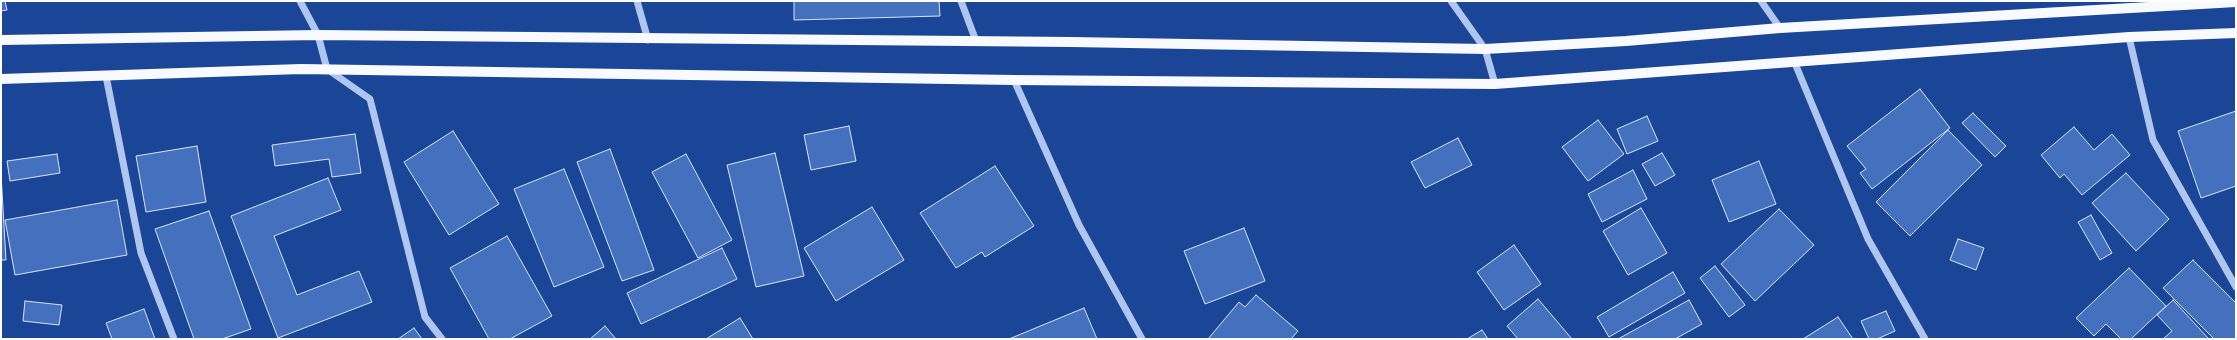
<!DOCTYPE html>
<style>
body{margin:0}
#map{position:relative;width:2237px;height:340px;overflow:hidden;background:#1b4697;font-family:"Fira Sans Condensed",sans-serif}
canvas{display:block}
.frame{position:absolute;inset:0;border:2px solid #fff;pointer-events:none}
</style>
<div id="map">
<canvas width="2237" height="340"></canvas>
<div class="frame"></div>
</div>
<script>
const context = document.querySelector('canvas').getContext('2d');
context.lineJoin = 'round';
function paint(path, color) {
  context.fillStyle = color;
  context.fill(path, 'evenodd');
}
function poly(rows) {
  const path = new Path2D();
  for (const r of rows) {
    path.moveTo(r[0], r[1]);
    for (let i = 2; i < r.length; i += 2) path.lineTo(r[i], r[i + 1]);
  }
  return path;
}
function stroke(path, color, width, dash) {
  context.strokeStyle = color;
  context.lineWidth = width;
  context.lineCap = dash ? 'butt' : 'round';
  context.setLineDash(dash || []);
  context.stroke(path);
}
const building = poly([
 [1,1,5,1,7,10,1,11,1,1],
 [794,1,939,1,940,16,794,20,794,1],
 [1920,89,1950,128,1872,189,1860,173,1866,169,1847,146,1920,89],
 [2236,111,2236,186,2201,198,2178,131,2236,111],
 [1973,113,2006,146,1995,157,1962,123,1973,113],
 [1647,116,1658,141,1627,154,1617,129,1647,116],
 [1598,120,1624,154,1588,181,1562,147,1598,120],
 [849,126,856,161,811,170,804,135,849,126],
 [2074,127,2094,150,2112,134,2130,155,2082,195,2064,174,2060,178,2041,155,2074,127],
 [1948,130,1982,165,1910,236,1876,202,1948,130],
 [453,131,499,204,449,235,404,162,453,131],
 [355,134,361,173,332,177,329,159,275,166,272,145,355,134],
 [1458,138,1472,165,1425,188,1411,162,1458,138],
 [197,146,206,202,146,212,136,156,197,146],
 [610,149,654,270,622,281,577,162,610,149],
 [775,153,804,276,756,287,727,165,775,153],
 [1662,153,1675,175,1655,186,1642,164,1662,153],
 [57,154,60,173,10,181,7,161,57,154],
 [686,154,732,240,698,258,652,172,686,154],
 [1759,161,1776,204,1729,222,1712,180,1759,161],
 [995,166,1034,226,985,257,982,252,956,268,920,213,995,166],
 [564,169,604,267,554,287,514,189,564,169],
 [1633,170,1647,199,1602,222,1588,194,1633,170],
 [2126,173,2169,219,2136,251,2092,203,2126,173],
 [1,174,6,260,1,260,1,174],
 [328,178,341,210,274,236,297,295,359,271,372,302,278,338,231,216,328,178],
 [117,200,127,255,15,275,5,220,117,200],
 [872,207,904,260,836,301,804,248,872,207],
 [1641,208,1667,253,1628,275,1603,231,1641,208],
 [1779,209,1814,245,1755,301,1721,264,1779,209],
 [209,211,251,329,222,339,194,339,155,229,209,211],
 [2091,215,2112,253,2100,260,2078,222,2091,215],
 [1244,228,1265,281,1205,304,1184,251,1244,228],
 [507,236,552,316,510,339,489,339,450,268,507,236],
 [1958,239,1984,248,1976,270,1950,260,1958,239],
 [1514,245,1541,284,1504,310,1477,272,1514,245],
 [722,248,737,279,641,324,627,293,722,248],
 [2193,260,2236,303,2236,339,2214,339,2163,288,2193,260],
 [1715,266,1745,305,1729,317,1700,278,1715,266],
 [2129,268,2166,306,2131,339,2121,339,2106,324,2094,336,2076,318,2129,268],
 [1673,272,1685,293,1609,337,1597,317,1673,272],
 [1256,295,1298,331,1291,339,1208,339,1239,302,1245,307,1256,295],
 [1538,299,1572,339,1518,339,1507,326,1538,299],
 [1689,300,1702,324,1675,339,1618,339,1689,300],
 [2173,300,2209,339,2163,339,2172,331,2157,315,2173,300],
 [25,301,62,305,59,325,23,321,25,301],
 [1084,308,1097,339,1009,339,1084,308],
 [144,309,155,339,112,339,106,323,144,309],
 [1886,311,1895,331,1877,339,1869,339,1861,321,1886,311],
 [1838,317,1853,339,1803,339,1838,317],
 [740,318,753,339,706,339,740,318],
 [605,326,616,339,590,339,605,326],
 [414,328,422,339,398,339,414,328],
 [1482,330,1488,339,1467,339,1482,330]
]);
paint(building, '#4470be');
stroke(building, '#d6e4fb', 1);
stroke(poly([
 [300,1,318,35,327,69,370,99,425,317,442,339],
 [637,1,648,40],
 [961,1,976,41],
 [1451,1,1485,49,1495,84],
 [1761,1,1780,28],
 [2129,37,2153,140,2236,287],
 [1794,61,1868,239,1925,339],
 [106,76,141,253,174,339],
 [1014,80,1079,225,1142,339]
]), '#afc7f0', 7);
stroke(poly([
 [1,40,318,35,1071,42,1485,49,1626,41,1780,28,2236,2],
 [1,79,301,69,1014,80,1495,84,2129,37,2236,33]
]), '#f8faff', 10);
</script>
